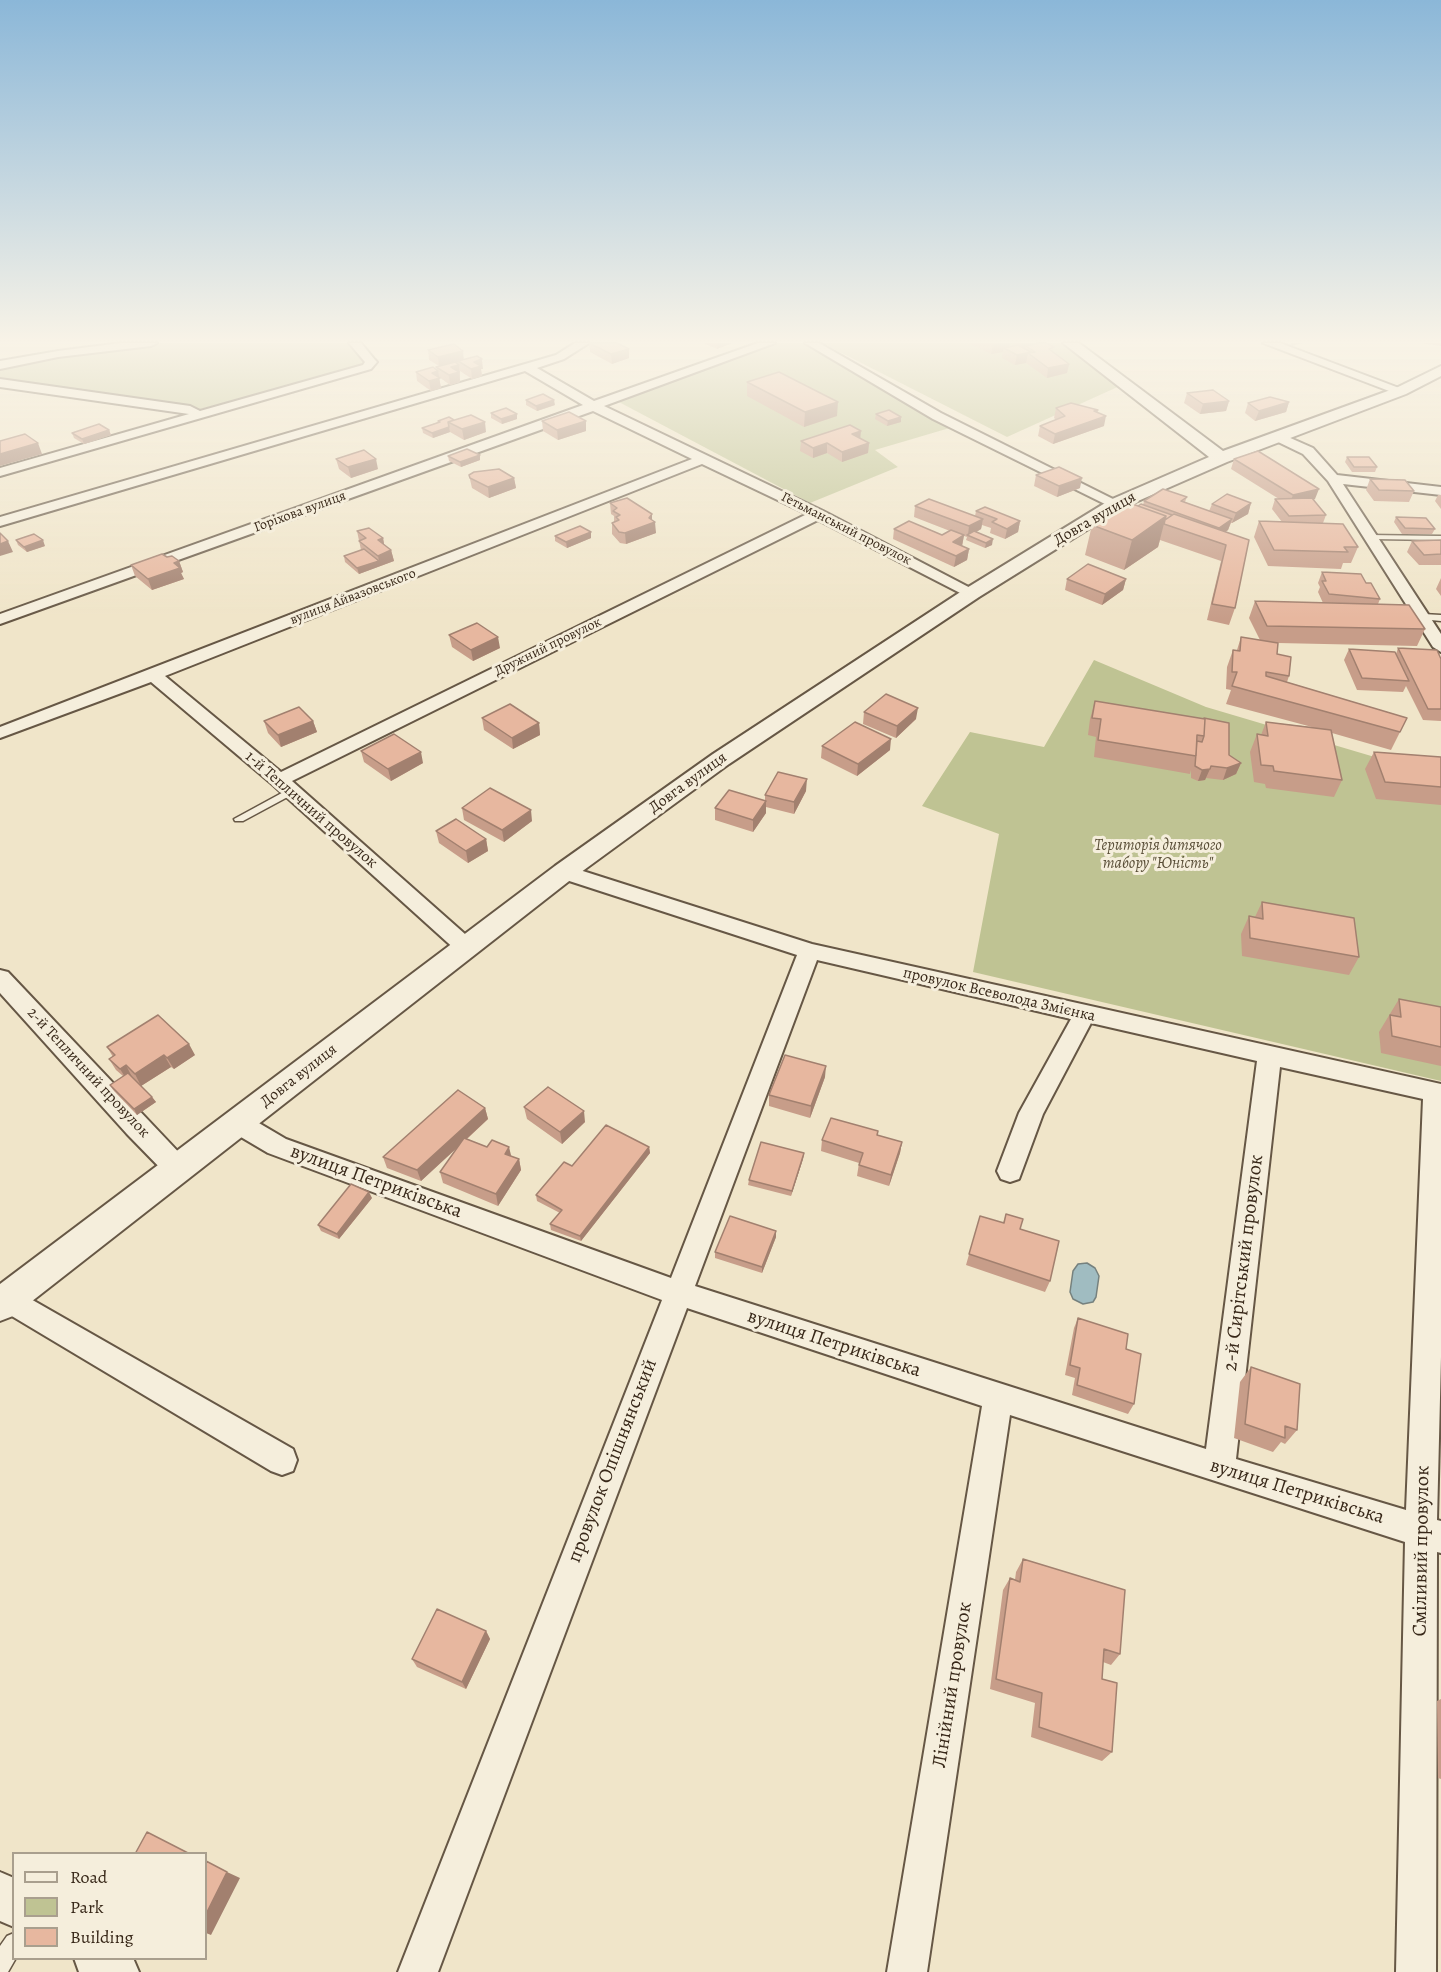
<!DOCTYPE html>
<meta charset="utf-8">
<style>
body{margin:0}
#map{position:relative;width:1441px;height:1972px;overflow:hidden;background:#f0e5c9;font-family:Alegreya,serif}
canvas{display:block}
.legend{position:absolute;left:12px;top:1852px;width:195px;height:108px;box-sizing:border-box;background:#f5eedc;border:2px solid #a99f8e;margin:0;padding:8px 10px;list-style:none;font-size:18px;color:#382819}
.legend li{display:flex;align-items:center;gap:12px;height:30px}
.legend b{width:30px;border:2px solid #a99f8e}
</style>
<div id="map">
<canvas width="1441" height="1972"></canvas>
<ul class="legend">
<li><b style="height:8px;background:#f5eedc"></b>Road</li>
<li><b style="height:16px;background:#bfc393"></b>Park</li>
<li><b style="height:16px;background:#e7b79f"></b>Building</li>
</ul>
</div>
<script>
const context = document.querySelector('canvas').getContext('2d');
context.lineJoin = 'round';
function paint(path, color) {
  context.fillStyle = color;
  context.fill(path, 'evenodd');
}
function poly(rows) {
  const path = new Path2D();
  for (const r of rows) {
    path.moveTo(r[0], r[1]);
    for (let i = 2; i < r.length; i += 2) path.lineTo(r[i], r[i + 1]);
  }
  return path;
}
function stroke(path, color, width, dash) {
  context.strokeStyle = color;
  context.lineWidth = width;
  context.lineCap = dash ? 'butt' : 'round';
  context.setLineDash(dash || []);
  context.stroke(path);
}
function drawText(font, color, halo, rows, align = 'center') {
  context.font = font + ' Alegreya,serif';
  context.lineWidth = 6;
  context.setLineDash([]);
  context.textBaseline = 'middle';
  context.strokeStyle = halo;
  context.fillStyle = color;
  for (const [text, x, y, turn = 0] of rows) {
    context.save();
    context.translate(x, y);
    context.rotate((+turn || 0) * Math.PI / 180);
    context.textAlign = isNaN(turn) ? turn : align;
    if (halo) context.strokeText(text, 0, 0);
    context.fillText(text, 0, 0);
    context.restore();
  }
}
paint(poly([
 [162,343,351,343,373,363,193,411,0,382,0,366,58,355],
 [776,343,805,343,953,427,875,450,898,467,810,503,617,401],
 [822,343,1067,343,1122,385,1007,437],
 [1094,660,1206,707,1378,758,1441,764,1441,1081,973,972,999,834,922,806,970,732,1044,747]
]), '#bfc393');
const water = poly([
 [1087,1263,1095,1268,1099,1276,1096,1297,1093,1302,1083,1304,1073,1299,1070,1292,1073,1271,1078,1264,1087,1263]
]);
paint(water, '#a0bcc1');
stroke(water, '#76817e', 1.5);
const service = poly([
 [1369,535,1441,536,1441,540,1372,539,1369,539,1369,535],
 [1423,614,1441,615,1441,621,1420,619,1419,617,1423,614],
 [291,788,295,789,295,793,243,821,235,821,234,819,291,788],
 [14,1933,14,1958,16,1958,8,1972,0,1972,0,1946,7,1936,14,1933]
]);
const minor = poly([
 [121,343,157,343,151,346,58,357,0,369,0,361,58,351,121,343],
 [349,343,361,343,375,360,377,362,371,369,0,476,0,468,189,414,0,387,0,379,190,406,200,411,363,365,365,362,349,343],
 [575,343,589,343,564,359,537,368,594,401,758,343,775,343,604,406,823,511,980,593,972,598,966,596,818,520,292,781,474,942,477,947,474,952,466,955,458,952,272,784,151,682,0,738,0,727,692,459,593,411,0,624,0,614,583,405,525,371,0,526,0,517,556,355,575,343],
 [702,464,807,514,281,772,165,676,702,464],
 [805,343,819,343,941,413,1123,504,1116,508,1111,507,933,419,805,343],
 [1263,343,1280,343,1407,391,1397,394,1263,343],
 [1279,433,1313,448,1337,475,1441,487,1441,495,1343,484,1441,634,1441,652,1433,647,1328,481,1303,454,1274,440,1273,437,1279,433],
 [564,865,812,944,1441,1084,1441,1357,1437,1520,1441,1521,1441,1553,1437,1552,1436,1972,1396,1972,1405,1542,1010,1415,927,1972,887,1972,982,1406,687,1308,438,1972,398,1972,662,1300,268,1153,229,1130,226,1123,229,1116,238,1113,247,1116,286,1139,671,1278,797,955,557,877,554,872,557,867,564,865],
 [817,960,1071,1019,1019,1113,997,1171,1001,1179,1010,1182,1019,1179,1043,1114,1091,1023,1257,1061,1206,1449,695,1286,817,960],
 [1280,1067,1423,1099,1406,1510,1236,1459,1280,1067],
 [0,970,8,972,186,1160,190,1168,186,1176,177,1179,168,1176,127,1134,0,993,0,970],
 [8,1286,293,1449,297,1460,293,1471,282,1475,271,1471,0,1309,0,1289,8,1286],
 [0,1872,14,1878,14,1927,0,1921,0,1872],
 [74,1958,133,1958,139,1972,79,1972,74,1958]
]);
const tertiary = poly([
 [1063,343,1079,343,1223,451,1396,388,1441,366,1441,376,1406,394,1227,462,1122,508,979,597,729,764,573,878,13,1316,0,1321,0,1284,555,866,713,754,965,589,1110,500,1209,457,1063,343]
]);
stroke(service, '#665745', 3);
stroke(minor, '#665745', 4);
stroke(tertiary, '#665745', 4);
paint(service, '#f5eedc');
paint(minor, '#f5eedc');
paint(tertiary, '#f5eedc');
paint(poly([
 [589,343,629,358,612,364,590,352],
 [703,343,732,343,717,349],
 [968,343,1010,343,1009,347,1016,346,1014,343,1046,343,1053,352,1069,364,1067,373,1047,378,1026,363,1015,365,1002,358,1003,352,991,354],
 [1421,343,1441,343,1441,346],
 [428,350,464,359,483,369,481,369,482,376,472,379,460,371,460,382,450,385,439,377,441,388,431,391,417,381,416,372,437,370,436,367,439,366,429,360],
 [747,382,837,416,804,427,747,396],
 [1187,393,1229,401,1226,411,1200,414,1184,403],
 [526,400,555,405,537,411,526,405],
 [1289,402,1286,412,1255,421,1245,413,1248,403],
 [1056,408,1097,412,1104,426,1053,444,1038,436,1040,426,1056,420,1054,418],
 [491,413,517,419,502,424,491,418],
 [876,414,901,422,887,426,875,419],
 [454,420,486,432,464,440,450,432,433,438,423,433,422,428,438,422,438,421],
 [542,421,586,431,558,440,543,431],
 [109,430,111,435,84,444,74,438,72,433],
 [860,438,869,443,868,453,842,462,827,453,813,458,800,451,801,441],
 [448,456,480,460,461,467,449,461],
 [1347,457,1377,467,1375,472,1352,472,1345,462],
 [336,459,378,469,351,478,339,469],
 [1234,459,1315,499,1313,500,1326,515,1323,523,1358,547,1351,563,1343,563,1341,569,1268,566,1254,537,1259,521,1282,522,1272,509,1275,499,1279,499,1231,469],
 [469,475,514,478,516,488,489,498,472,488],
 [1036,475,1080,488,1057,497,1034,486],
 [1370,479,1414,491,1409,502,1374,501,1366,490],
 [1438,495,1441,495,1441,509,1435,501],
 [1187,497,1185,502,1209,511,1212,504,1251,503,1248,514,1232,523,1231,523,1228,530,1225,532,1235,608,1229,625,1207,620,1221,561,1160,540,1158,547,1124,570,1085,555,1092,525,1143,505,1144,501],
 [610,503,652,514,652,520,656,533,626,544,620,543,612,534,612,523,614,522,614,516,611,514],
 [915,506,975,516,976,511,1020,521,1018,532,1005,539,990,533,991,528,982,525,981,529,976,532,992,545,985,548,966,540,967,537,964,536,962,546,969,549,967,560,954,567,893,539,894,529,942,535,950,531,914,517],
 [1396,517,1435,529,1432,534,1402,534,1394,522],
 [357,531,383,538,384,545,391,550,394,561,359,574,345,562,344,556,361,550],
 [591,532,591,538,567,548,555,541,555,536],
 [16,540,45,546,27,552,18,545],
 [1441,540,1441,565,1419,565,1407,552,1412,541],
 [167,557,179,561,183,572,181,573,184,579,152,590,135,576,131,565],
 [1322,572,1366,583,1380,599,1378,604,1425,629,1417,646,1278,643,1277,654,1289,676,1287,682,1407,718,1391,750,1332,733,1342,780,1334,797,1266,788,1265,784,1254,782,1250,752,1257,734,1261,735,1266,722,1312,727,1226,704,1231,690,1226,689,1227,667,1233,650,1237,650,1241,637,1260,640,1249,618,1255,601,1323,603,1318,592,1320,587,1318,583],
 [1441,578,1441,596,1436,589],
 [1067,579,1126,579,1123,590,1102,605,1065,590],
 [449,635,500,648,473,661,452,647],
 [1398,648,1441,659,1441,721,1423,720,1406,686,1403,692,1357,690,1344,660,1349,649,1396,654],
 [1095,701,1203,719,1229,755,1241,763,1236,774,1223,780,1206,778,1205,780,1198,781,1191,778,1191,770,1190,774,1094,757,1096,737,1088,735,1090,719],
 [864,712,916,719,896,738,863,724],
 [482,718,539,723,540,735,513,749,484,730],
 [264,721,313,721,317,732,281,747,268,733],
 [822,746,890,750,857,776,821,758],
 [361,751,423,763,391,781,364,762],
 [1374,752,1441,757,1441,805,1376,799,1365,769],
 [806,791,794,814,766,807,766,813,753,832,715,820,715,808,765,801,765,795],
 [462,808,532,821,504,842,464,820],
 [436,831,486,839,488,851,468,863,439,843],
 [1262,902,1359,957,1349,975,1242,956,1241,934,1249,916,1255,917],
 [1399,999,1441,1007,1441,1066,1381,1053,1379,1032],
 [107,1047,195,1055,174,1069,171,1067,141,1086,152,1097,156,1102,137,1115,113,1090,110,1085,123,1076,116,1070,109,1059,113,1057],
 [825,1077,810,1118,769,1106,769,1095],
 [524,1107,585,1122,562,1144,527,1119],
 [485,1108,488,1119,467,1139,519,1159,521,1170,498,1206,443,1183,440,1172,458,1147,421,1181,387,1168,383,1157],
 [877,1135,902,1142,900,1153,889,1186,857,1176,859,1163,821,1151,822,1140],
 [649,1147,650,1153,581,1241,551,1230,550,1224,560,1213,537,1201,536,1195,572,1166],
 [804,1153,803,1159,791,1196,748,1185,749,1180],
 [372,1198,339,1239,321,1231,318,1225],
 [1006,1214,1020,1229,1050,1281,1045,1292,966,1265,980,1216,1003,1223],
 [776,1231,776,1237,762,1273,715,1258,715,1252],
 [1078,1318,1126,1349,1134,1404,1128,1414,1072,1395,1075,1378,1065,1375,1074,1328],
 [1251,1367,1297,1430,1285,1444,1281,1442,1273,1452,1234,1438,1240,1382],
 [1023,1559,1120,1654,1111,1665,1103,1662,1102,1679,1112,1752,1102,1761,1031,1737,1035,1703,990,1689,1003,1590,1010,1578,1015,1580,1016,1572],
 [486,1631,490,1639,466,1689,417,1667,412,1659],
 [1441,1699,1441,1779,1438,1778,1437,1701]
]), '#c79d89');
paint(poly([
 [717,343,732,343,717,349],
 [1002,343,1010,343,1008,351,1004,348,1003,352,991,354,993,345],
 [1021,343,1039,343,1020,349],
 [1291,343,1302,343,1291,346],
 [629,349,629,358,612,364,611,354],
 [463,351,464,361,439,366,438,357],
 [1028,353,1026,363,1015,365,1017,355],
 [482,359,483,369,481,369,482,376,472,379,471,369,474,362],
 [1069,364,1067,373,1047,378,1048,368],
 [459,365,460,382,450,385,449,375,451,367],
 [438,371,441,388,431,391,429,381,432,373],
 [554,400,555,405,537,411,536,406],
 [1229,401,1226,411,1200,414,1203,404],
 [838,402,837,416,804,427,805,412],
 [1289,402,1286,412,1255,421,1259,411],
 [1098,410,1096,420,1106,416,1104,426,1053,444,1055,434,1094,411],
 [517,414,517,419,502,424,501,419],
 [901,417,901,422,887,426,888,421],
 [586,421,586,431,558,440,557,430],
 [485,422,486,432,464,440,462,429],
 [449,427,450,432,433,438,432,433],
 [109,430,111,435,84,444,82,439],
 [861,431,860,441,852,434],
 [38,443,42,454,0,466,0,454],
 [827,443,827,453,813,458,813,448],
 [869,443,868,453,842,462,842,452],
 [480,455,480,460,461,467,460,462],
 [376,459,378,469,351,478,348,467],
 [514,478,516,488,489,498,488,487],
 [1082,478,1080,488,1057,497,1059,486],
 [1319,489,1315,499,1289,505,1293,495],
 [1251,503,1248,514,1232,523,1236,513],
 [652,514,652,523,655,522,656,533,626,544,625,533,649,518],
 [1166,516,1158,547,1124,570,1132,540],
 [983,519,981,529,970,536,968,535,969,526],
 [1232,519,1228,530,1215,539,1219,528],
 [1020,521,1018,532,1005,539,1007,529],
 [591,532,591,538,567,548,566,542],
 [964,535,962,546,953,542],
 [383,538,385,549,378,540],
 [993,539,992,545,985,548,986,543],
 [43,540,45,546,27,552,24,547],
 [8,541,13,552,0,556,0,544],
 [969,549,967,560,954,567,956,556],
 [391,550,394,561,359,574,357,568,379,561,378,556],
 [179,561,183,572,181,573,184,579,152,590,148,579,174,563],
 [1126,579,1123,590,1102,605,1105,594],
 [498,637,500,648,473,661,471,650],
 [918,708,916,719,896,738,897,726],
 [313,721,317,732,281,747,278,735],
 [539,723,540,735,513,749,512,738],
 [891,739,890,750,857,776,858,764],
 [421,752,423,763,391,781,388,769],
 [1241,763,1236,774,1223,780,1227,768],
 [1210,769,1205,780,1198,781,1202,770],
 [807,779,806,791,794,814,794,802],
 [766,801,766,813,753,832,753,820],
 [531,810,532,821,504,842,502,830],
 [486,839,488,851,468,863,466,851],
 [189,1044,195,1055,174,1069,167,1058],
 [164,1055,171,1067,141,1086,135,1074],
 [126,1065,132,1077,127,1080,120,1069],
 [826,1066,825,1077,810,1118,811,1106],
 [152,1097,156,1102,137,1115,134,1109],
 [485,1108,488,1119,421,1181,417,1170],
 [584,1111,585,1122,562,1144,560,1132],
 [902,1142,900,1153,889,1186,891,1175],
 [509,1147,512,1159,505,1154],
 [649,1147,650,1153,581,1241,580,1236],
 [804,1153,803,1159,791,1196,792,1191],
 [519,1159,521,1170,498,1206,496,1194],
 [369,1192,372,1198,339,1239,337,1234],
 [776,1231,776,1237,762,1273,762,1267],
 [486,1631,490,1639,466,1689,462,1682],
 [227,1872,240,1878,211,1935,206,1933,206,1914]
]), '#a2806f');
const building = poly([
 [589,343,617,343,629,349,611,354,589,343],
 [1039,343,1046,343,1054,347,1049,349,1069,364,1048,368,1028,353,1035,352,1026,346,1039,343],
 [454,344,463,351,438,357,428,350,454,344],
 [1018,345,1031,352,1017,355,1004,348,1018,345],
 [477,356,482,359,474,362,481,366,471,369,458,361,477,356],
 [455,362,459,365,451,367,459,372,449,375,436,367,455,362],
 [433,367,438,371,432,373,440,378,429,381,416,372,433,367],
 [779,372,838,402,805,412,747,382,779,372],
 [1213,390,1229,401,1203,404,1187,393,1213,390],
 [543,394,554,400,536,406,526,400,543,394],
 [1270,397,1289,402,1259,411,1248,403,1270,397],
 [1071,403,1098,410,1094,411,1106,416,1055,434,1040,426,1065,416,1056,408,1071,403],
 [506,408,517,414,501,419,491,413,506,408],
 [889,410,901,417,888,421,876,414,889,410],
 [569,412,586,421,557,430,542,421,569,412],
 [471,415,485,422,462,429,448,422,471,415],
 [449,417,454,420,448,422,449,427,432,433,422,428,440,422,438,421,449,417],
 [99,424,109,430,82,439,72,433,99,424],
 [850,425,861,431,852,434,869,443,842,452,827,443,813,448,801,441,850,425],
 [25,434,38,443,0,454,0,441,25,434],
 [467,449,480,455,460,462,448,456,467,449],
 [364,450,376,459,348,467,336,459,364,450],
 [1258,451,1319,489,1293,495,1234,459,1258,451],
 [1347,457,1369,457,1377,467,1354,467,1347,457],
 [1059,467,1082,478,1059,486,1036,475,1059,467],
 [499,469,514,478,488,487,470,478,469,475,474,472,499,469],
 [1370,479,1405,480,1414,491,1379,490,1370,479],
 [1163,489,1187,497,1181,501,1232,519,1219,528,1144,501,1163,489],
 [1227,494,1251,503,1236,513,1212,504,1227,494],
 [627,498,652,514,649,518,655,522,625,533,619,532,612,523,619,520,616,517,620,515,613,511,617,508,610,503,627,498],
 [1312,498,1326,515,1289,516,1275,499,1312,498],
 [929,499,983,519,969,526,915,506,929,499],
 [1127,502,1166,516,1132,540,1092,525,1127,502],
 [1141,504,1172,515,1165,520,1166,516,1138,506,1141,504],
 [985,507,1020,521,1007,529,992,522,997,519,976,511,985,507],
 [1174,514,1249,540,1235,608,1212,604,1226,545,1164,524,1165,520,1174,514],
 [1396,517,1426,518,1435,529,1405,528,1396,517],
 [909,521,942,535,951,530,964,535,953,542,969,549,956,556,894,529,909,521],
 [1259,521,1343,524,1358,547,1344,547,1348,552,1274,550,1259,521],
 [580,526,591,532,566,542,555,536,580,526],
 [369,528,383,538,378,540,391,550,378,556,359,541,366,538,357,531,369,528],
 [974,531,993,539,986,543,967,535,974,531],
 [0,533,8,541,0,544,0,533],
 [34,534,43,540,24,547,16,540,34,534],
 [1441,540,1441,554,1424,555,1412,541,1441,540],
 [364,549,379,561,357,568,344,556,364,549],
 [162,554,167,557,172,556,179,561,174,563,180,568,148,579,131,565,162,554],
 [1088,564,1126,579,1105,594,1067,579,1088,564],
 [1322,572,1361,574,1366,583,1371,583,1380,599,1329,594,1322,581,1326,581,1322,572],
 [1255,601,1409,605,1425,629,1267,626,1255,601],
 [477,623,498,637,471,650,449,635,477,623],
 [1241,637,1278,643,1277,654,1291,657,1289,676,1266,672,1266,676,1407,718,1400,732,1232,686,1237,672,1232,672,1233,650,1240,651,1241,637],
 [1398,648,1437,650,1441,659,1441,709,1428,709,1398,648],
 [1349,649,1395,652,1409,681,1362,678,1349,649],
 [886,694,918,708,897,726,864,712,886,694],
 [1095,701,1205,719,1204,736,1197,735,1196,756,1098,740,1101,719,1092,718,1095,701],
 [510,704,539,723,512,738,482,718,510,704],
 [299,707,313,721,278,735,264,721,299,707],
 [1204,718,1229,723,1229,755,1241,763,1227,768,1211,766,1210,769,1202,770,1195,766,1197,741,1202,742,1204,736,1205,719,1204,718],
 [855,722,891,739,858,764,822,746,855,722],
 [1266,722,1331,730,1342,780,1274,771,1273,766,1261,765,1257,734,1268,736,1266,722],
 [394,734,421,752,388,769,361,751,394,734],
 [1374,752,1441,757,1441,787,1385,782,1374,752],
 [778,772,807,779,794,802,765,795,778,772],
 [490,788,531,810,502,830,462,808,490,788],
 [729,790,766,801,753,820,715,808,729,790],
 [456,819,486,839,466,851,436,831,456,819],
 [1262,902,1354,918,1359,957,1250,938,1249,916,1263,919,1262,902],
 [1399,999,1441,1007,1441,1047,1392,1036,1390,1015,1401,1017,1399,999],
 [158,1015,189,1044,167,1058,164,1055,135,1074,126,1065,120,1069,109,1059,115,1055,107,1047,158,1015],
 [785,1055,826,1066,811,1106,769,1095,785,1055],
 [128,1073,152,1097,134,1109,110,1085,128,1073],
 [548,1087,584,1111,560,1132,524,1107,548,1087],
 [458,1090,485,1108,417,1170,383,1157,458,1090],
 [831,1118,878,1131,877,1135,902,1142,891,1175,859,1165,863,1153,822,1140,831,1118],
 [606,1125,649,1147,580,1236,550,1224,562,1210,536,1195,564,1162,572,1166,606,1125],
 [464,1138,487,1147,492,1140,509,1147,505,1154,519,1159,496,1194,440,1172,464,1138],
 [761,1142,804,1153,792,1191,749,1180,761,1142],
 [351,1184,369,1192,337,1234,318,1225,351,1184],
 [1006,1214,1023,1219,1020,1229,1059,1241,1050,1281,969,1254,980,1216,1004,1223,1006,1214],
 [730,1216,776,1231,762,1267,715,1252,730,1216],
 [1078,1318,1128,1334,1126,1349,1141,1354,1134,1404,1077,1385,1080,1368,1070,1365,1078,1318],
 [1251,1367,1300,1384,1297,1430,1285,1426,1285,1438,1245,1424,1251,1367],
 [1023,1559,1125,1590,1120,1654,1104,1649,1102,1679,1117,1683,1112,1752,1039,1727,1042,1693,996,1679,1010,1578,1020,1582,1023,1559],
 [437,1609,486,1631,462,1682,412,1659,437,1609],
 [147,1832,190,1854,135,1854,147,1832],
 [206,1861,227,1872,206,1914,206,1861]
]);
paint(building, '#e7b79f');
stroke(building, '#a2806f', 1.5);
const sky = context.createLinearGradient(0, 0, 0, 619);
sky.addColorStop(0, '#8bb7d8');
sky.addColorStop(0.55, '#f8f3e7');
sky.addColorStop(1, '#f8f3e700');
context.fillStyle = sky;
context.fillRect(0, 0, 1441, 619);
drawText('14px', '#382819', '#f5eedc', [
 ["Горіхова вулиця",300,512,-20],
 ["Гетьманський провулок",846,529,27],
 ["вулиця Айвазовського",353,597,-21],
 ["Дружний провулок",548,647,-26]
]);
drawText('16px', '#382819', '#f5eedc', [
 ["Довга вулиця",1095,519,-30],
 ["Довга вулиця",688,783,-36],
 ["1-й Тепличний провулок",311,810,41],
 ["провулок Всеволода Змієнка",999,995,13],
 ["2-й Тепличний провулок",88,1073,47],
 ["Довга вулиця",299,1076,-38]
]);
drawText('italic 16px', '#5a4f38', '#f5eedc', [
 ["Територія дитячого",1158,846],
 ["табору \"Юність\"",1158,864]
]);
drawText('20px', '#382819', '#f5eedc', [
 ["вулиця Петриківська",376,1182,20],
 ["2-й Сирітський провулок",1244,1263,-83],
 ["вулиця Петриківська",834,1344,18],
 ["провулок Опішнянський",613,1461,-69],
 ["вулиця Петриківська",1297,1492,17],
 ["Сміливий провулок",1422,1551,-89],
 ["Лінійний провулок",953,1685,-81]
]);
</script>
